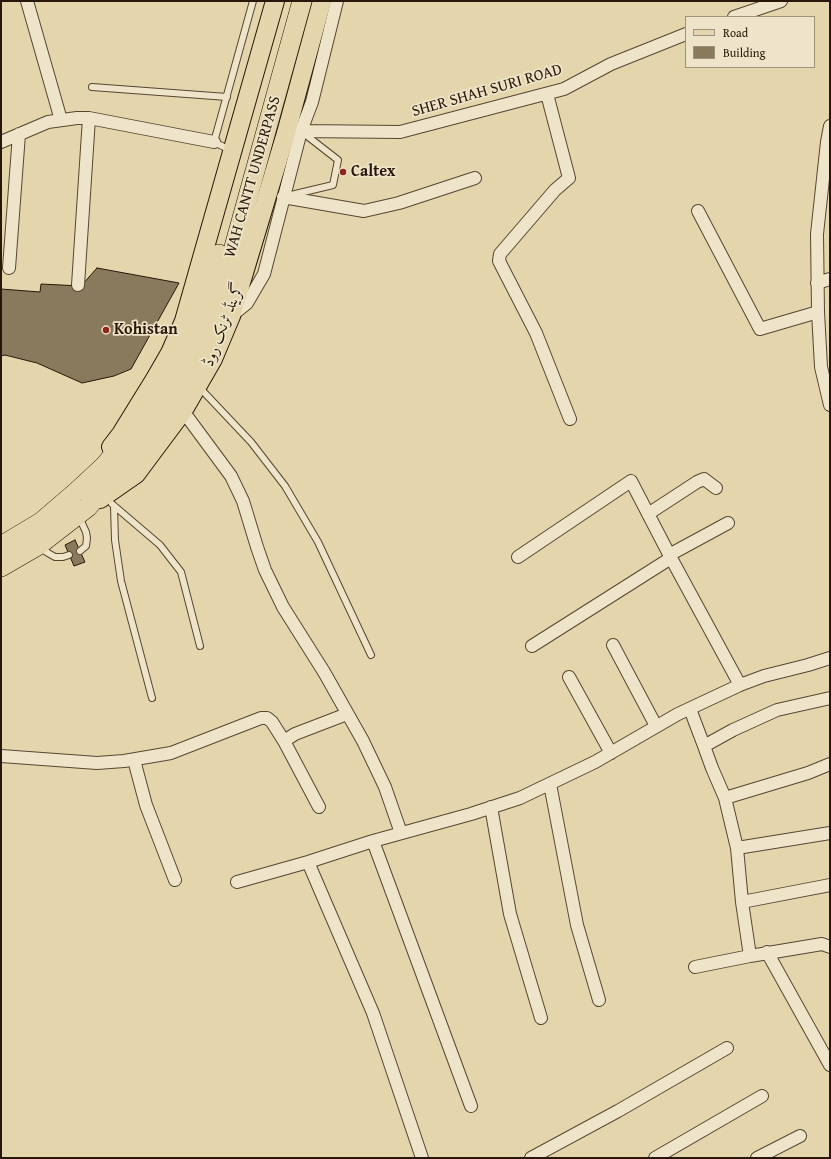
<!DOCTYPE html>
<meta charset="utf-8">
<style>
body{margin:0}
#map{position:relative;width:831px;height:1159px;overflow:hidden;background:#e4d5ac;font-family:"Gentium Book Plus",serif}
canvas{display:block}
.frame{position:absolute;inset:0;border:2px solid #281708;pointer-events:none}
.legend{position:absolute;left:685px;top:16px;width:130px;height:52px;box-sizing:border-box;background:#ede4c9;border:1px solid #9e927c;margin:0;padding:5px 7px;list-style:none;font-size:12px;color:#281708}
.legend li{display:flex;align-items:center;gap:8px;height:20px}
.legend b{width:20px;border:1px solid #9e927c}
</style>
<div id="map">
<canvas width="831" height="1159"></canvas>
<div class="frame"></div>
<ul class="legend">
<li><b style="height:5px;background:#e4d5ac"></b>Road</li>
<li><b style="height:11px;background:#8a7a5d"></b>Building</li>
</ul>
</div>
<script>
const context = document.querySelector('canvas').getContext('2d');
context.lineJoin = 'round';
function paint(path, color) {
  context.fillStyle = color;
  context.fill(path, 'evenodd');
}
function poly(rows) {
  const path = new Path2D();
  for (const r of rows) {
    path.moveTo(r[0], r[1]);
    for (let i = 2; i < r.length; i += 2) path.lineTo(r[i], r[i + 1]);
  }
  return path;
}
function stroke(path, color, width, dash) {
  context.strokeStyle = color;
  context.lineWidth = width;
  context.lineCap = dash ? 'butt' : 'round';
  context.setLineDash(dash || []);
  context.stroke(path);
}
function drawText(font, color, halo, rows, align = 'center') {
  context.font = font + ' "Gentium Book Plus",Amiri,serif';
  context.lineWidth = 3.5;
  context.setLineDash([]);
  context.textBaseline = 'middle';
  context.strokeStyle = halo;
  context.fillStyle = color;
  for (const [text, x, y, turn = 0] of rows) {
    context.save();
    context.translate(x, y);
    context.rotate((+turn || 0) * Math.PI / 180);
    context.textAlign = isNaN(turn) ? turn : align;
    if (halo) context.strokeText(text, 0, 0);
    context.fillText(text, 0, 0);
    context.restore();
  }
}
const building = poly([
 [97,268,179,283,131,369,114,376,82,383,37,363,5,355,1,356,1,289,40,292,41,284,81,286,97,268],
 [75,540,85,562,74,566,65,545,75,540]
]);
paint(building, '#8a7a5d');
stroke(building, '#281708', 1);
const service = poly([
 [92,87,227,97],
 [230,150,214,142,253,1],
 [291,195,333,185,338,160,302,132],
 [199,387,251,442,285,486,318,542,371,655],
 [112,504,160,545,181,572,200,646],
 [114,506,115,540,121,581,152,698],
 [79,517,86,532,87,538,86,546,80,551],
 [40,547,48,553,55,557,63,557,69,555]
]);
const minor = poly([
 [27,1,61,120],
 [734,17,781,1],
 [547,94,569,178,555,190,500,254,499,261,536,333,570,419],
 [830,126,827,142,817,234,818,312,821,367,830,405],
 [286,133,301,131,400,132,564,89,611,64,686,34],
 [1,142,48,122,77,118,89,118,214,142],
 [283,197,364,211,399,203,475,178],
 [698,211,760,329,818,312],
 [9,268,19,134],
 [817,283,830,279],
 [78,285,89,118],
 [231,316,247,303,264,274,301,131,312,102,337,1],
 [183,411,231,476,243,501,257,547,265,570,283,607,324,672,363,741,385,787,401,833],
 [648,514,697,482,704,479,716,488],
 [669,555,728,523],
 [518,557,631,481,671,558,740,685],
 [613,645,656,726],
 [532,646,671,558],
 [569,677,611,753],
 [690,709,704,746,712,768,725,798,737,848,742,902,750,956],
 [284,741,319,807],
 [704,746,733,730,777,710,830,698],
 [1,756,97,763,124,761,171,753,261,718,267,718,272,722,284,741,295,734,347,714],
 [134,760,146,805,175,880],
 [550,784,577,925,599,1000],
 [725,798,808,773,830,764],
 [491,807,510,914,541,1018],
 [373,841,471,1106],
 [737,848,830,833],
 [308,862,373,1013,422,1158],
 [237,882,308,862,373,841,471,814,520,798,595,762,678,714,740,685,764,676,808,665,830,658],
 [742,902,830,885],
 [767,952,830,1065],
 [695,967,750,956,822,944,830,947],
 [531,1158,618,1111,727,1048],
 [655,1158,762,1096],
 [757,1158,800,1136]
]);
const primary = poly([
 [111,447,121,434,155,379,170,353,184,321,275,1],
 [100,499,136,474,183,411,213,359,231,316,286,133,322,1]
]);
const trunk = poly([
 [1,546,41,522,76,492,104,466,135,430,163,386,187,343,203,304,219,254],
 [1,567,39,545,88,507,140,448,158,424,183,379,202,344,221,294,302,1]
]);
stroke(service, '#574631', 8);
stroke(minor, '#574631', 14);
stroke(primary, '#281708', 20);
stroke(trunk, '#281708', 20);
stroke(service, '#ede4c9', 6);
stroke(minor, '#ede4c9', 12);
stroke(primary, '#e4d5ac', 18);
stroke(trunk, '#e4d5ac', 19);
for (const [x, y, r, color] of [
 [343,172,4,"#8f2418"],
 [106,330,4,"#8f2418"]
]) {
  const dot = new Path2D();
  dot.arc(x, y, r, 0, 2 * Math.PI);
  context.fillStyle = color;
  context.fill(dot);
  stroke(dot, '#ede4c9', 1.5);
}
drawText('16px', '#281708', '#ede4c9', [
 ["SHER SHAH SURI ROAD",487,91,-16],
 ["WAH CANTT UNDERPASS",253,177,-74],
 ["گرینڈ ٹرنک روڈ",224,325,-69]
]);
drawText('bold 16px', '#281708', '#ede4c9', [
 ["Caltex",351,172],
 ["Kohistan",114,330]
], 'left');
</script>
